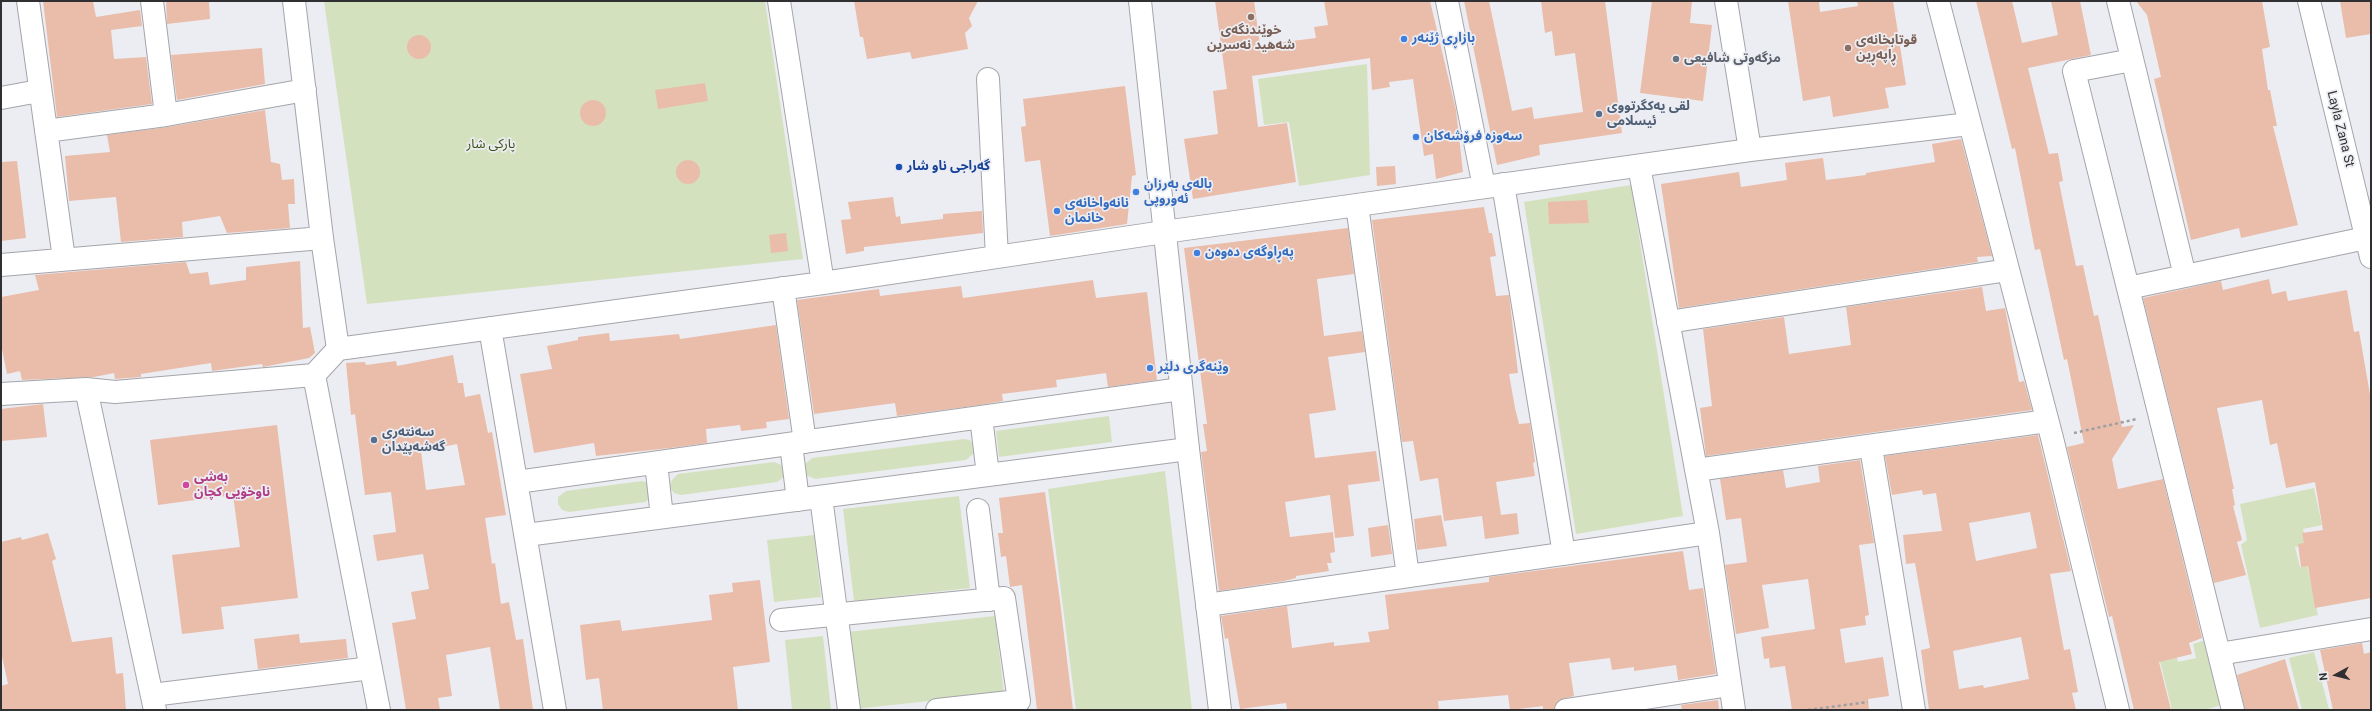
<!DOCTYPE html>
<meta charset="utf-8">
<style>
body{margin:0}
#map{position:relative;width:2372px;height:711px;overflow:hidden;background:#ecedf2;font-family:Roboto,sans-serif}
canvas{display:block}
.frame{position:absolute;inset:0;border:2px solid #303032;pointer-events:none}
.north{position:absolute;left:2316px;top:655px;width:40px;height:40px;-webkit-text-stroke:3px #ecedf2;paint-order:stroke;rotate:263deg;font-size:11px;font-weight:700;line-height:16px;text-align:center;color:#303032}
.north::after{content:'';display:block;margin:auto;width:14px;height:18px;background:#303032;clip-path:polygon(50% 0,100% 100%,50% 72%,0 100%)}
</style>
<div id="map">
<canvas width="2372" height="711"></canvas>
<div class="frame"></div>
<div class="north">N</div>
</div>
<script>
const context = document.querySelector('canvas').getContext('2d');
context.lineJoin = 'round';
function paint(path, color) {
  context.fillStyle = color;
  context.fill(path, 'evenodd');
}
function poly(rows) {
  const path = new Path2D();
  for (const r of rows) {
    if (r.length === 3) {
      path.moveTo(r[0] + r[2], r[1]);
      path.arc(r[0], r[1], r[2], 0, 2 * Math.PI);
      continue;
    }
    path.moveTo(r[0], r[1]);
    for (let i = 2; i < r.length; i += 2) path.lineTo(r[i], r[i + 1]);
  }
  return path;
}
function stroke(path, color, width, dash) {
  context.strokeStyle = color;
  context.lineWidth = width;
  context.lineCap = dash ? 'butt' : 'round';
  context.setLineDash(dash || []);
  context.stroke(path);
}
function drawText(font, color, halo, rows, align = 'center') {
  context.font = font + ' Roboto,"Noto Sans Arabic",sans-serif';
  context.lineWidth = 3.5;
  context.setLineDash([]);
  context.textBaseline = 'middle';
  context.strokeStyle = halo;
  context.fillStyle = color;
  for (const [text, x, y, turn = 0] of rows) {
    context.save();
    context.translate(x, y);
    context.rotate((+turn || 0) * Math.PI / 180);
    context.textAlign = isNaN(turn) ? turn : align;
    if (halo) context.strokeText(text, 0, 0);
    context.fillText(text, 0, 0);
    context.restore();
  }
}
paint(poly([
 [324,1,765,1,803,259,367,304],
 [1367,64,1370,175,1299,186,1289,122,1264,125,1258,79],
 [1631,185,1683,516,1576,534,1524,202],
 [1109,416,1112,442,999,457,996,431],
 [964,439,970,440,974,446,974,453,966,460,815,479,806,475,804,465,812,458],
 [774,462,784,466,785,476,777,482,681,495,674,493,670,488,671,481,678,474],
 [1165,471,1192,710,1076,710,1048,489],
 [642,481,649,483,651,498,645,502,569,512,562,510,558,504,558,497,566,491],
 [2314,488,2322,525,2303,529,2307,545,2295,547,2300,567,2307,565,2318,615,2260,628,2241,545,2247,540,2240,504],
 [959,496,970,588,854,601,843,509],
 [814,535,821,597,774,602,767,540],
 [995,616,1004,693,855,709,847,632],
 [823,636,831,710,792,710,785,640],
 [2206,640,2222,705,2204,710,2172,710,2158,653,2175,649,2178,662,2196,658,2193,644],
 [2314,652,2329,709,2302,710,2289,658]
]), '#d4e1bf');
paint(poly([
 [43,1,93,1,96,17,140,10,142,26,111,30,114,59,146,57,152,104,57,117],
 [166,1,209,1,210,19,167,24],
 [854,1,978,1,969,18,972,26,965,33,968,49,912,59,910,52,867,59,863,37,860,37],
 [1215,1,1254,1,1260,45,1316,38,1314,27,1328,25,1324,1,1430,1,1456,110,1463,172,1436,179,1433,154,1424,156,1413,79,1389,82,1390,87,1372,90,1370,58,1252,76,1258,127,1287,123,1296,182,1193,199,1184,139,1218,134,1213,91,1227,89],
 [1464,1,1489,1,1512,111,1532,107,1534,119,1583,112,1575,53,1555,56,1552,31,1545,33,1541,1,1605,1,1622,133,1539,145,1540,155,1497,165],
 [1652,1,1692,1,1690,23,1712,25,1703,101,1640,93],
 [1788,1,1819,1,1820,12,1858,6,1857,1,1893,1,1906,85,1885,88,1889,108,1833,117,1830,96,1803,101],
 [1976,1,2012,1,2022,43,2058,35,2051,1,2080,1,2091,55,2028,68,2049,154,2058,153,2063,181,2059,182,2076,266,2083,265,2094,316,2098,315,2122,427,2134,425,2112,459,2118,489,2163,479,2202,638,2189,643,2192,654,2159,662,2171,710,2134,710,2112,616,2109,617,2067,447,2084,443,2067,359,2064,360,2040,249,2035,250,2015,148,2012,149],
 [2136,1,2262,1,2270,47,2262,49,2268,90,2270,90,2277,126,2273,126,2298,225,2241,238,2239,228,2191,240,2154,79,2161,77,2147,15],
 [2340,1,2371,1,2371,34,2346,38],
 [419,47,12],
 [262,48,265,84,177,100,171,55],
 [705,83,708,101,658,109,655,90],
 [1125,86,1136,175,1132,176,1127,224,1050,236,1040,160,1025,162,1021,127,1026,126,1023,99],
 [593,113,13],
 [265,110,271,162,280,164,282,180,294,179,295,204,288,204,290,228,227,233,220,216,182,222,183,237,121,242,116,197,69,201,65,156,110,152,107,135,168,127],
 [1961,139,1992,256,1977,257,1978,262,1679,308,1661,184,1739,172,1741,187,1787,180,1785,163,1823,158,1826,180,1866,175,1866,173,1935,162,1932,144],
 [688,172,12],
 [17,161,26,238,1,241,1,162],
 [1395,166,1396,184,1377,186,1376,167],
 [893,197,896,217,900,216,901,224,943,219,943,214,982,211,983,233,864,247,864,251,846,254,841,220,851,219,848,202],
 [1587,200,1589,223,1549,224,1548,202],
 [1484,207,1489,233,1492,233,1496,256,1490,257,1496,296,1509,295,1511,312,1518,373,1509,374,1515,408,1519,424,1530,423,1535,462,1533,463,1535,476,1496,482,1501,515,1517,513,1519,534,1485,539,1482,516,1444,521,1438,478,1420,481,1413,441,1402,442,1372,220],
 [1348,228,1354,274,1317,279,1324,336,1362,331,1365,352,1328,357,1336,410,1309,414,1315,458,1376,451,1380,481,1348,485,1354,536,1335,538,1330,495,1285,502,1290,537,1333,532,1335,552,1330,553,1332,563,1327,563,1329,571,1296,576,1296,578,1284,581,1219,591,1201,452,1207,451,1203,424,1207,424,1184,248],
 [786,233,788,251,771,253,769,235],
 [300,261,303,328,310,327,315,353,309,358,263,367,262,364,212,371,211,363,141,374,141,377,115,379,114,373,94,377,22,380,20,371,7,374,1,344,1,297,39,290,35,275,186,262,190,274,208,272,210,285,246,280,246,267],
 [2269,279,2272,294,2286,291,2288,301,2347,290,2354,332,2359,331,2371,400,2371,598,2315,608,2308,566,2301,567,2298,544,2304,543,2302,533,2323,530,2315,482,2286,488,2277,443,2270,445,2262,400,2217,408,2234,489,2232,489,2235,505,2233,506,2242,540,2237,542,2246,575,2214,583,2143,298,2221,281,2223,290],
 [1093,280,1096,298,1147,292,1157,380,1108,387,1106,373,1056,380,1057,387,1002,394,1003,401,980,405,897,416,895,403,814,414,797,300,879,289,880,296,961,286,963,298],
 [1982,287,1986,311,2005,308,2019,382,2024,381,2032,410,1706,456,1700,408,1712,406,1703,329,1784,317,1789,354,1851,345,1846,307],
 [776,325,789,419,766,422,767,428,741,431,740,425,706,429,707,443,670,448,596,456,594,443,534,453,520,374,552,369,547,346,578,340,578,337,609,333,610,341,679,334,680,339],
 [453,355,458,383,463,383,465,397,480,394,488,433,492,432,506,515,485,518,492,564,495,563,501,604,509,602,516,640,523,639,533,710,500,710,490,647,446,655,452,696,438,698,440,710,406,710,392,623,416,619,411,592,429,589,423,554,377,561,373,535,396,532,391,492,365,495,355,414,351,415,346,363,365,362,366,365,396,361,397,366],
 [457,444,465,485,426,490,421,451],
 [43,404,47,437,1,441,1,409],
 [277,425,298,598,221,607,224,629,182,634,172,555,240,547,233,495,158,505,150,440],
 [2038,435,2071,571,2050,574,2064,650,2070,649,2078,692,2072,693,2076,710,1929,710,1921,650,1930,648,1915,563,1906,564,1903,535,1942,531,1936,493,1923,495,1922,490,1892,495,1885,456],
 [2030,512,2037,548,1976,561,1969,523],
 [2021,637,2029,679,1984,688,1983,685,1959,689,1953,651],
 [1860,460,1874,543,1859,545,1869,615,1865,616,1866,625,1840,629,1845,663,1883,657,1889,696,1868,699,1869,710,1792,710,1785,666,1770,668,1769,658,1764,659,1761,637,1815,629,1808,579,1762,585,1769,628,1736,634,1725,565,1747,562,1741,518,1726,520,1720,479,1783,470,1786,488,1820,482,1818,466],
 [1045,492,1060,601,1073,710,1037,710,1022,585,1010,587,1006,556,1001,557,998,533,1003,533,999,498],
 [1441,515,1447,546,1417,550,1414,519],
 [1388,525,1392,554,1371,557,1368,528],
 [48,533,56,559,52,561,72,642,112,637,116,674,123,673,126,710,1,710,1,686,8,684,1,652,1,542,21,537,22,540],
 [1683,551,1689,590,1703,588,1716,674,1678,680,1676,665,1634,671,1634,667,1612,670,1610,658,1569,663,1574,696,1559,700,1554,710,1543,710,1543,706,1510,710,1508,695,1438,701,1439,710,1287,710,1286,703,1240,709,1228,638,1225,639,1221,616,1287,606,1292,648,1334,642,1334,646,1370,642,1368,632,1389,629,1385,595,1489,582,1489,577],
 [760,580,770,662,733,667,738,710,603,710,599,678,586,680,580,625,620,620,622,631,712,620,709,595,733,592,732,583],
 [299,634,300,643,346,639,348,658,258,669,254,639],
 [2362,643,2364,654,2371,652,2371,710,2333,710,2320,650],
 [2285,659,2299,710,2245,710,2237,675],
 [1718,700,1719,710,1682,710,1681,705]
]), '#eabcaa');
const minor = poly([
 [28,1,64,259],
 [152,1,166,115],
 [294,1,322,238,338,349,314,375,379,710],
 [779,1,823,283],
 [1447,1,1484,187],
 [1726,1,1750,150],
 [1938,1,2052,438,2118,710],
 [2118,1,2185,276],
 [2132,60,2074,71,2233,710],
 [988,79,997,257],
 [1,98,39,91],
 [46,131,166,115,305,90],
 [1639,166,1708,533,1734,710],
 [1503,184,1564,554],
 [1357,205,1408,576],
 [1,265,322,238],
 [783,288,805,442],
 [2128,288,2366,238],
 [1668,322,2008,270],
 [490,328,555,710],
 [338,349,823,283,1164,232,1750,150,1969,124],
 [86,389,155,710],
 [1,394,86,389,115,392,314,375],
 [981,417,988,475],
 [791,444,798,500],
 [1871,447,1914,710],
 [656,463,662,517],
 [1696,470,2047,421],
 [517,482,1181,389],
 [821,497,849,710],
 [978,510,989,600],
 [526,535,1188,449],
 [1207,605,1708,533],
 [781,620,1004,598,1019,701,937,710],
 [2219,654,2371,629],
 [152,695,371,668],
 [1566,710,1730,685]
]);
const tertiary = poly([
 [1140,1,1188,449,1220,710],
 [2309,1,2371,257]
]);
stroke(minor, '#a4a5aa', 24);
stroke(tertiary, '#a4a5aa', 24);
stroke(poly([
 [2074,433,2137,419],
 [1808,710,1868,702]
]), '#9e9fa2', 2.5, [3, 3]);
stroke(minor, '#fff', 22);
stroke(tertiary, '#fff', 22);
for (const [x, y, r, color] of [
 [1251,17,4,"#8d6e63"],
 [1404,39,4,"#3f7fe0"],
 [1848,48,4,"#8d6e63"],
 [1676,59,4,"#6b7280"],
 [1599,114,4,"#5c6f8a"],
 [1416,137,4,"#3f7fe0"],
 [899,167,4,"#1a4fb4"],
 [1136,192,4,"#3f7fe0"],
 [1057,211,4,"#3f7fe0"],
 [1197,253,4,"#3f7fe0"],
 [1150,368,4,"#3f7fe0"],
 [374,440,4,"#5c6f8a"],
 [186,485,4,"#d1479c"]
]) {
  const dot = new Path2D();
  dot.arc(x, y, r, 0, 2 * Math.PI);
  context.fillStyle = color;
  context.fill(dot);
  stroke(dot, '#ecedf2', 1.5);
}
drawText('bold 13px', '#785e54', '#ecedf2', [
 ["خوێندنگەی",1251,31],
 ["شەهید نەسرین",1251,46],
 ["قوتابخانەی",1856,41,"left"],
 ["ڕاپەڕین",1856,56,"left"]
]);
drawText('bold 13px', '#366cbe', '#ecedf2', [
 ["بازاڕی ژێنەر",1412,39],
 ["سەوزە فرۆشەکان",1424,137],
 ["بالەی بەرزان",1144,185],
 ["ئەوروپی",1144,200],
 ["نانەواخانەی",1065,204],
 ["خانمان",1065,219],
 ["پەڕاوگەی دەوەن",1205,253],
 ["وێنەگری دلێر",1158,368]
], 'left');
drawText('bold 13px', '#5b616d', '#ecedf2', [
 ["مزگەوتی شافیعی",1684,59]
], 'left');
drawText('bold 13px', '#4e5e75', '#ecedf2', [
 ["لقی یەکگرتووی",1607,107],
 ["ئیسلامی",1607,122],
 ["سەنتەری",382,433],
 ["گەشەپێدان",382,448]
], 'left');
drawText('13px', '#303032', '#ecedf2', [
 ["Layla Zana St",2340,129,76]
]);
drawText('13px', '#3b4e0f', '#ecedf2', [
 ["پاركى شار",491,145]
]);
drawText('bold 13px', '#164399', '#ecedf2', [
 ["گەراجی ناو شار",907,167]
], 'left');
drawText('bold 13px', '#b23c85', '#ecedf2', [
 ["بەشی",194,478],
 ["ناوخۆیی کچان",194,493]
], 'left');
</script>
